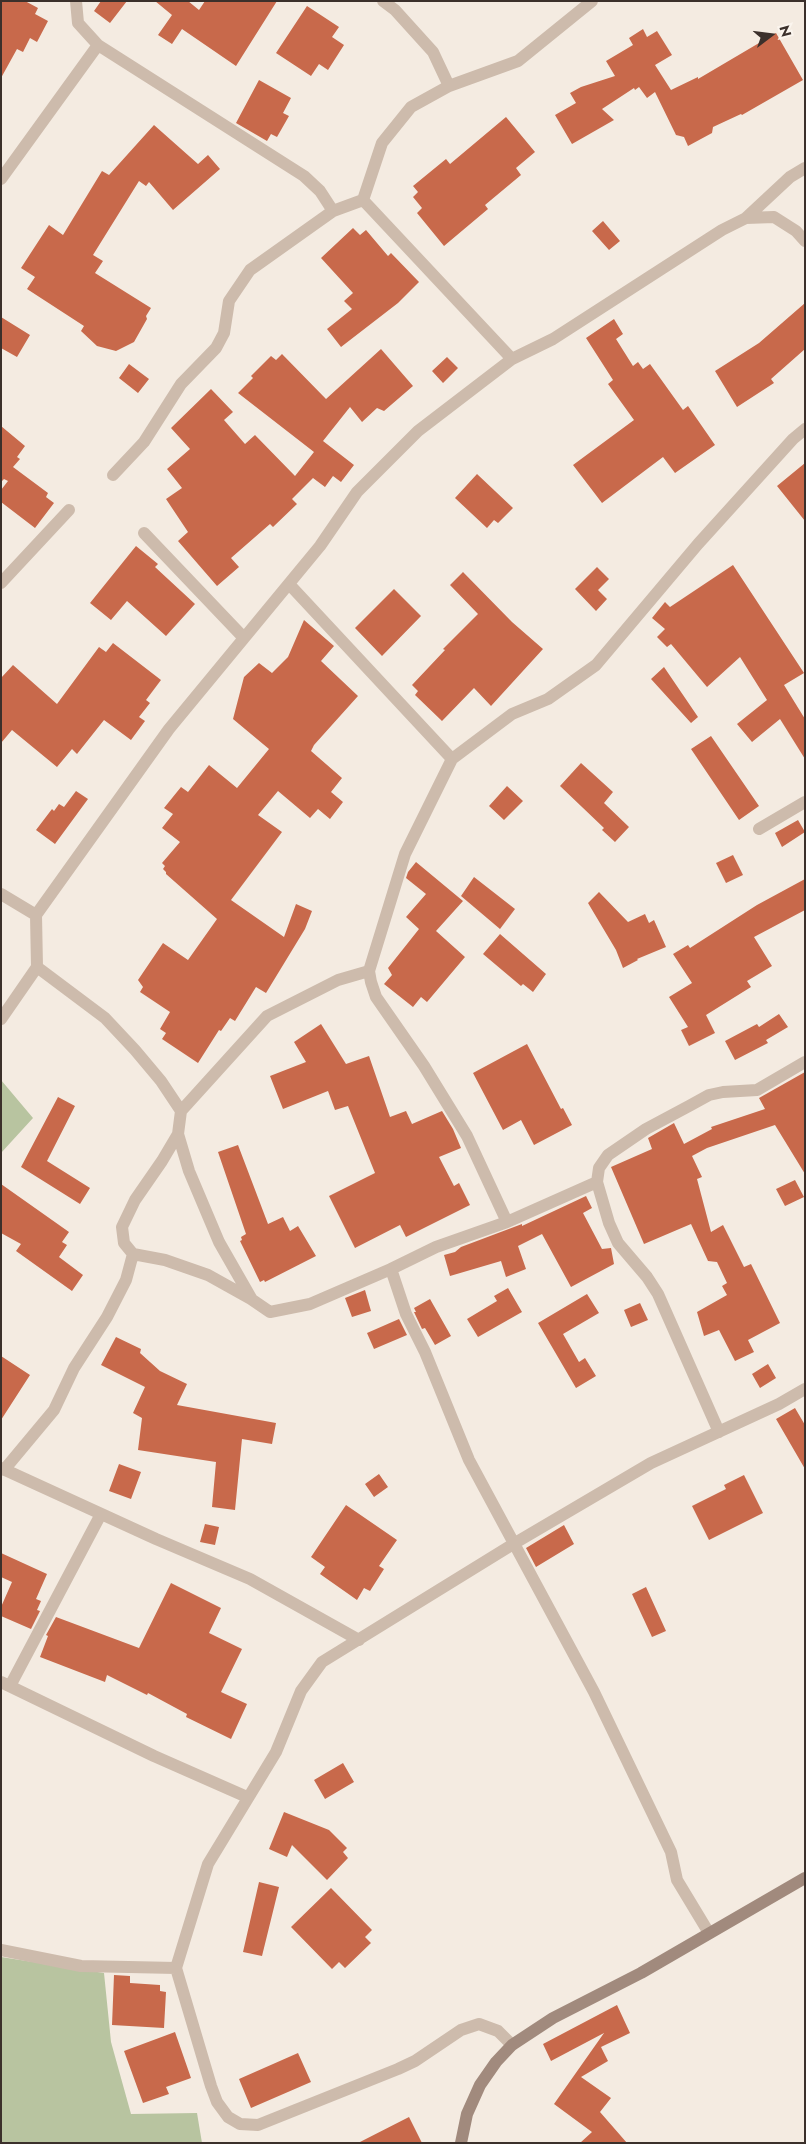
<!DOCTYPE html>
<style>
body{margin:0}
#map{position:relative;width:806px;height:2144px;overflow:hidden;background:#f4ebe1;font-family:Jost,sans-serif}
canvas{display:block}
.frame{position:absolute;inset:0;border:2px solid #3b302b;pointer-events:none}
.north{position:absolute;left:746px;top:10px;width:50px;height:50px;-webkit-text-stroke:4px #fbf5ee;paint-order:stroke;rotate:75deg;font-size:14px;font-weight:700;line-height:20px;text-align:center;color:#3b302b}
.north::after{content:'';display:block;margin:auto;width:18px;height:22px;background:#3b302b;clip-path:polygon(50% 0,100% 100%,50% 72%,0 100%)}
</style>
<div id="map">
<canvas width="806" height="2144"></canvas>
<div class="frame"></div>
<div class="north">N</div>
</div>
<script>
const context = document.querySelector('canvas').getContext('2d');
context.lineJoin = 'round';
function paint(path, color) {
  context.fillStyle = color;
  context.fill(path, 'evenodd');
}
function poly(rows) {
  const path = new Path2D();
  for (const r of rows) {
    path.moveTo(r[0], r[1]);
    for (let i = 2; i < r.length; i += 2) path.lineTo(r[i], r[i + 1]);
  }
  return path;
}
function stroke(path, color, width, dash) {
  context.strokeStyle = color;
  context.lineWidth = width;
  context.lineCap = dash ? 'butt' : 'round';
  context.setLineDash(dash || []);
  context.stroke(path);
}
paint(poly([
 [1,1080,33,1118,1,1153],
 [1,1957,104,1973,111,2042,131,2114,197,2113,202,2143,1,2143]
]), '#b8c4a0');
paint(poly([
 [1,1,25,1,38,8,35,14,48,21,37,42,30,38,23,52,17,49,1,78],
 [101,1,127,1,110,23,94,11],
 [155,1,188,1,199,10,205,1,277,1,236,66,182,29,172,44,158,35,172,15],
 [307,6,339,27,332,37,344,45,328,70,319,64,311,76,276,53],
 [643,29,647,37,657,31,672,55,655,65,671,90,698,77,698,79,776,33,803,80,742,115,741,114,713,127,712,133,688,146,684,137,676,135,655,92,647,98,639,87,635,90,634,88,602,109,614,120,572,144,555,115,576,103,570,93,581,87,615,76,606,61,633,45,629,38],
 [259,80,291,98,283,113,289,116,277,137,271,134,267,141,236,123],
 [506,117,535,152,516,168,521,175,485,205,488,209,444,246,417,213,422,208,413,197,418,192,413,186,446,159,450,164],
 [154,125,198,164,208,155,220,169,173,210,149,182,146,186,139,181,93,255,103,261,95,273,151,308,146,316,147,319,134,342,116,351,97,346,81,331,84,326,27,289,35,277,21,268,49,225,63,235,102,171,109,175],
 [603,221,620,241,609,250,592,231],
 [353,228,360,235,366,230,388,256,391,253,419,282,398,303,341,347,327,329,352,309,344,301,353,293,321,258],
 [805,303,805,349,771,379,774,383,737,407,715,371,759,343],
 [1,317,30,335,17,357,1,348],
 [614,319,623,334,616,339,633,366,638,362,643,369,650,364,683,410,688,406,715,445,675,473,663,457,602,503,573,465,634,420,608,384,613,380,586,338],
 [381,349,413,386,384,411,377,408,362,422,350,407,323,441,354,465,341,482,333,476,325,487,313,478,292,499,297,504,273,527,270,524,231,558,239,567,217,586,178,541,188,532,166,499,182,488,167,469,190,449,171,428,211,389,233,412,224,420,245,444,255,435,295,476,314,452,238,393,253,378,251,376,271,356,276,360,282,354,326,399],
 [447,357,458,368,443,383,432,371],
 [129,364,149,379,138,393,119,378],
 [1,426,25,446,17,457,20,459,13,467,48,493,46,497,54,503,35,528,1,502,1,490,8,481,4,479,1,482],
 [805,463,805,521,777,486],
 [477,474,513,508,498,523,494,520,487,528,455,498],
 [136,546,158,564,155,567,195,604,166,636,127,601,111,620,90,603],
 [733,565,804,673,784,685,805,719,805,759,780,719,752,742,737,724,767,700,740,657,707,687,671,644,667,647,657,637,665,629,652,618,665,602,670,607],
 [597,567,609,579,598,590,607,599,596,611,575,589],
 [463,572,512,622,543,649,491,706,474,688,442,721,415,695,418,691,412,685,445,650,443,649,478,614,450,585],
 [394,589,421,616,382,656,355,628],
 [304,620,334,646,321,661,358,696,314,745,311,751,342,778,331,792,343,802,330,819,318,809,310,818,278,791,258,815,282,832,231,900,284,937,296,904,312,911,305,929,266,993,256,987,235,1021,230,1018,221,1031,219,1030,198,1063,162,1039,166,1033,160,1029,170,1012,140,992,143,987,138,980,163,943,188,960,217,919,166,874,166,872,163,869,165,866,162,863,180,842,162,828,173,814,164,808,181,787,188,792,209,765,237,788,269,749,233,719,244,677,259,663,272,673,288,657],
 [113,643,161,680,146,700,150,703,139,717,145,721,131,740,104,720,77,754,72,749,57,767,12,730,1,743,1,678,13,665,57,704,99,647,106,652],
 [664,667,698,717,691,723,651,679],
 [711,736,759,806,739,820,691,749],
 [581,763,613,792,604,803,629,827,615,842,602,830,604,828,560,786],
 [507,786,523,801,504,820,489,806],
 [76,791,88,799,55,844,36,830,52,809,54,811,59,804,64,807],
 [798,820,805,832,782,847,775,833],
 [733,855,743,875,726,883,716,863],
 [416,862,463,901,436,931,465,957,427,1002,421,997,413,1007,384,984,392,975,388,968,419,929,406,917,426,894,406,878,408,872],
 [474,877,515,909,500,929,461,896],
 [805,879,805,910,754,937,772,966,747,981,751,987,706,1015,715,1033,689,1046,681,1030,688,1027,669,997,692,983,673,954,688,945,690,948,757,905],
 [599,892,628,922,645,914,649,923,654,920,666,947,637,959,638,960,623,968,616,950,588,903],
 [500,934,546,974,533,992,523,984,521,986,483,954],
 [779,1014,788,1027,766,1040,768,1043,735,1060,725,1041,757,1024,759,1027],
 [321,1024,346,1064,369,1056,390,1117,406,1111,412,1124,442,1111,453,1129,461,1148,439,1157,454,1186,459,1183,470,1205,406,1237,400,1225,355,1248,329,1196,375,1173,348,1106,335,1110,328,1091,283,1109,270,1076,306,1062,294,1042],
 [527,1044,561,1109,563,1108,572,1125,534,1145,521,1120,503,1130,473,1073],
 [805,1072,805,1174,775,1125,707,1148,692,1156,702,1177,697,1179,711,1232,723,1225,744,1267,751,1264,780,1323,748,1340,754,1352,735,1361,719,1330,704,1336,697,1312,727,1295,722,1286,727,1283,717,1262,708,1261,691,1224,644,1244,611,1167,652,1149,648,1138,674,1123,684,1144,712,1129,711,1127,765,1109,759,1098],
 [58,1097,75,1106,47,1161,90,1188,80,1204,21,1167],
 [238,1145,268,1224,283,1217,290,1231,298,1226,316,1256,265,1282,264,1280,260,1282,240,1241,242,1240,241,1237,246,1234,218,1152],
 [795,1180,804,1197,785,1206,776,1189],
 [1,1184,69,1232,62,1242,67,1245,59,1257,83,1275,72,1291,16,1251,21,1244,1,1233],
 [586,1196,592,1208,583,1213,602,1249,611,1248,614,1264,571,1287,542,1234,518,1246,526,1269,506,1277,501,1261,450,1276,444,1255,455,1252,461,1247,522,1224,522,1226],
 [508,1288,522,1312,478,1337,467,1319,497,1301,494,1296],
 [365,1290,371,1311,352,1317,345,1298],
 [587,1294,599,1313,563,1334,579,1362,585,1358,596,1376,576,1388,538,1323],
 [430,1299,451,1336,435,1345,425,1328,422,1329,414,1312,416,1312,414,1308],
 [640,1303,648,1320,631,1327,624,1310],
 [399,1319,407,1335,374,1349,367,1333],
 [116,1337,141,1349,140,1353,160,1371,187,1384,177,1405,276,1423,272,1444,242,1439,235,1510,212,1507,216,1462,138,1450,142,1418,133,1413,145,1387,101,1365],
 [1,1356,30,1375,1,1420],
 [768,1364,776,1378,760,1388,752,1374],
 [795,1408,805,1425,805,1469,776,1419],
 [119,1464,141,1472,131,1499,109,1491],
 [379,1474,388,1487,374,1497,365,1484],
 [744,1475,763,1513,709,1540,692,1506,726,1489,724,1485],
 [346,1505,397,1540,379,1566,384,1569,370,1591,364,1588,357,1600,320,1574,325,1567,311,1557],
 [205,1524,219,1527,215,1545,200,1542],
 [564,1525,574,1544,536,1567,526,1548],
 [1,1553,47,1574,36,1599,41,1601,37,1610,40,1611,31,1629,1,1616,1,1607,12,1582,1,1577],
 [171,1583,221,1608,209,1633,242,1649,221,1692,247,1704,231,1739,186,1717,187,1714,148,1693,147,1695,107,1675,105,1682,40,1657,48,1636,46,1635,56,1617,139,1648],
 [646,1587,666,1631,652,1637,632,1594],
 [343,1763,354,1782,325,1799,314,1780],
 [284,1812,329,1830,347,1848,343,1852,348,1858,327,1880,292,1845,287,1857,269,1849],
 [259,1882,279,1887,262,1956,243,1952],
 [331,1888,372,1930,365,1937,371,1943,345,1968,339,1962,332,1969,291,1927],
 [114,1975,130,1976,130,1983,160,1985,160,1991,166,1992,164,2028,112,2025],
 [617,2005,630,2033,601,2047,608,2061,581,2077,611,2098,600,2112,627,2143,580,2143,592,2132,554,2104,604,2033,551,2061,543,2044],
 [175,2032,191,2078,166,2087,169,2094,143,2103,124,2051],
 [298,2053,311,2082,251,2108,239,2079],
 [409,2117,422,2143,358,2143]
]), '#c8694b');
stroke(poly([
 [383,1,395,10,433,52,449,86],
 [98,45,304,176,320,191,333,211],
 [1,179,98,45,78,23,76,1],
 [363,200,382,143,411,107,449,86,518,61,592,1],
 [363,200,512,359],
 [746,218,790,177,805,168],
 [113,475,144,442,181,384,216,348,224,333,229,301,250,270,333,211,363,200],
 [144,533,244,638],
 [1,583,69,510],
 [289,584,452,759],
 [759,829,805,802],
 [1,894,36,915,169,729,320,546,357,492,418,431,512,359,553,339,722,230,746,218,774,217,796,231,805,241],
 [37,967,105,1018,135,1050,161,1081,181,1111,178,1134,162,1161,135,1200,122,1227,124,1243,133,1254,165,1260,208,1275,251,1299,270,1312,310,1304,391,1269],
 [1,1019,37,967,36,915],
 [181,1111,267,1016,338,980,369,971],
 [178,1134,189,1171,219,1242,251,1298],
 [597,1182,507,1222,436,1247,391,1269,406,1314,425,1352,469,1460,594,1692,671,1852,677,1880,709,1933],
 [507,1222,467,1136,424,1066,376,997,371,982,369,971,405,854,452,759,512,714,548,699,596,665,698,544,793,439,805,429],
 [719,1432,658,1294,647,1277,618,1243,609,1223,597,1182,599,1168,608,1155,646,1129,689,1106,709,1095,723,1092,757,1090,805,1062],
 [1,1468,156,1539,250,1579,359,1640],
 [4,1470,54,1410,74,1368,107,1317,126,1280,133,1254],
 [1,1682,154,1756,247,1797],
 [10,1686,101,1514],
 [1,1950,81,1966,176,1968],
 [512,2045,498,2031,479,2024,461,2030,415,2061,398,2069,258,2125,240,2124,228,2117,217,2102,211,2086,176,1968,208,1864,276,1752,301,1691,322,1662,515,1543,651,1463,779,1404,805,1389]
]), '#cdbbac', 12);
stroke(poly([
 [461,2143,467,2114,480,2085,496,2062,512,2045,553,2018,641,1973,805,1878]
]), '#a18a7d', 12);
</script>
